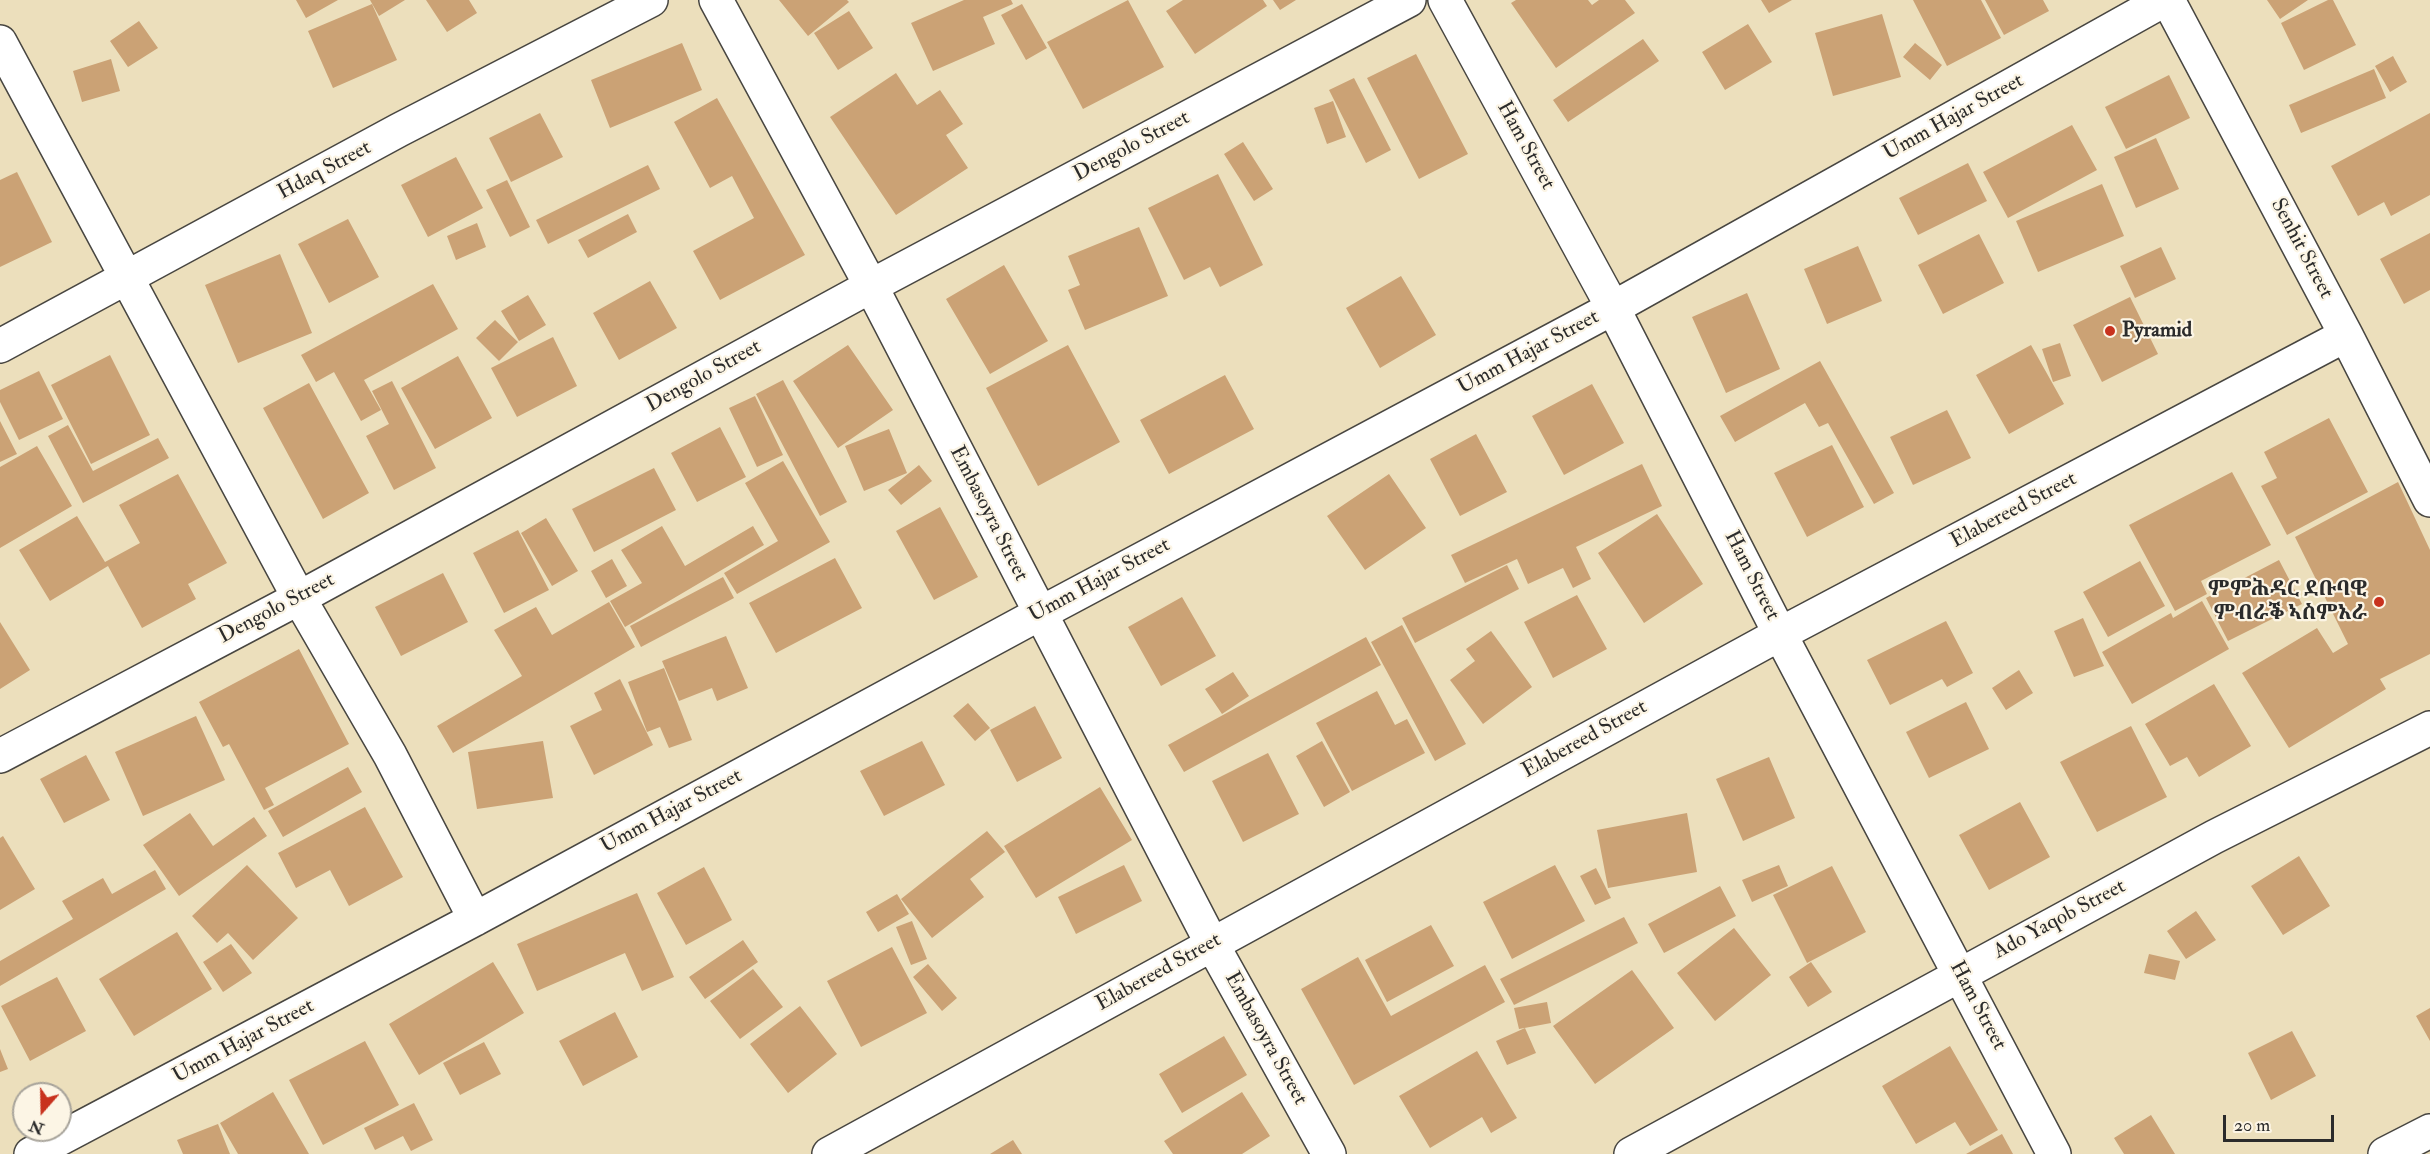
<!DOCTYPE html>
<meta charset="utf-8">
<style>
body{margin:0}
#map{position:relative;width:2430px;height:1154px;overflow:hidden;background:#ecdfbc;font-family:"IM FELL Double Pica",serif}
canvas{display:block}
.north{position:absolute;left:12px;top:1082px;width:60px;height:60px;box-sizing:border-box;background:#fcf5e5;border:2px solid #a8a49b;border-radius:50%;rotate:200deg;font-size:16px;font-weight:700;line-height:24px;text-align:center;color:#2b2b2b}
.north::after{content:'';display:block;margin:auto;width:21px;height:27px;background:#c8321e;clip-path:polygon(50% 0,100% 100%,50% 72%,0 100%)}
.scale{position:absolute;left:2223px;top:1115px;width:111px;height:27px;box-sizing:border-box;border:3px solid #2b2b2b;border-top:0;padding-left:8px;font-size:18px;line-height:21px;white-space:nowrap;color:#2b2b2b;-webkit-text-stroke:4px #fcf5e5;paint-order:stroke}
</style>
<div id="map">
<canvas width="2430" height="1154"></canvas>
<div class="north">N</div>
<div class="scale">20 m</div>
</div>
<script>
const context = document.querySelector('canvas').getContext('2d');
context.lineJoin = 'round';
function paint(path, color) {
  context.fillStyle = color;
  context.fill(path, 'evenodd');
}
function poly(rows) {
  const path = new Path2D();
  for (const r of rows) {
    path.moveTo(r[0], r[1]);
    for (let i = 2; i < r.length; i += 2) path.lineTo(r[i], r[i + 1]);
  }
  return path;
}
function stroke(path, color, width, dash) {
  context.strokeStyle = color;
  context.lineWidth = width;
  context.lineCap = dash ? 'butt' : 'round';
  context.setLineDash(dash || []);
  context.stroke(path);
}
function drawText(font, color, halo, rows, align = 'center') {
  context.font = font + ' "IM FELL Double Pica","Noto Serif Ethiopic",serif';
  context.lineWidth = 4.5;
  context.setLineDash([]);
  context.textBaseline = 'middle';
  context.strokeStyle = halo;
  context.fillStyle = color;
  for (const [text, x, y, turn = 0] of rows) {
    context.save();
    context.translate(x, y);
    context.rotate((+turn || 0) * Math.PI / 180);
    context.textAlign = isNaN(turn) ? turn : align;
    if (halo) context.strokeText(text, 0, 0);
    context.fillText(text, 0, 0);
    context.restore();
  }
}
paint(poly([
 [296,0,338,0,306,18],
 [370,0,405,0,379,16],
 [426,0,469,0,477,13,447,32],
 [779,0,847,0,849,2,808,36],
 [964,0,1011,0,1013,4,983,17,995,44,933,71,911,23],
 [1128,0,1164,67,1083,109,1047,42],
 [1183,0,1263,0,1267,6,1195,54,1166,11],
 [1273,0,1296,0,1280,10],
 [1516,0,1588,0,1592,5,1599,0,1625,0,1635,13,1556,68,1511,3],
 [1761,0,1792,0,1769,13],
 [1913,0,1981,0,2001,38,1947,66],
 [1985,0,2043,0,2049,11,2004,35],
 [2267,0,2308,0,2280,19],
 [2328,0,2333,0,2356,45,2304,70,2281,23],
 [372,4,397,60,333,88,308,31],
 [1022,4,1047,48,1026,60,1001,15],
 [849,11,873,48,838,70,814,33],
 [1882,14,1901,77,1833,96,1815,33],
 [139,21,158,48,128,67,110,41],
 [1748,24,1772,62,1725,90,1702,52],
 [1643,39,1659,61,1568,122,1553,100],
 [682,43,702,90,610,128,591,80],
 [1915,43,1942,65,1930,80,1903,57],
 [1416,54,1468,154,1419,179,1367,78],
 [2393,56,2407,82,2390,92,2375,66],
 [111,59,120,91,82,102,73,71],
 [2374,69,2386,98,2301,133,2289,105],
 [896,73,917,105,940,90,963,124,946,135,968,168,896,215,830,117],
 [2169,75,2190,118,2126,149,2105,107],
 [1354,78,1391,150,1366,163,1329,90],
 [717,98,805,255,720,300,693,251,754,218,732,176,710,188,674,122],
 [1333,101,1346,137,1327,144,1314,108],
 [540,113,563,157,511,182,489,138],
 [2430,113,2430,195,2391,216,2384,202,2358,216,2331,166],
 [2072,125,2097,170,2008,218,1983,172],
 [2156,138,2179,189,2136,208,2114,157],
 [1243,142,1273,189,1254,201,1224,154],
 [456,157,483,208,428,237,401,185],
 [1968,163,1987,201,1918,235,1899,198],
 [648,165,660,189,548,244,536,220],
 [17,172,52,242,0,267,0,180],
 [1218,174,1263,265,1220,287,1210,267,1184,280,1148,208],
 [507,180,530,227,510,237,486,190],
 [2102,184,2124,236,2038,272,2016,221],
 [628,214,637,232,588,258,578,240],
 [348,219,379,277,329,303,298,244],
 [477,223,486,247,456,260,447,236],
 [1139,227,1168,296,1085,330,1068,290,1080,285,1068,256],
 [2430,233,2430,290,2404,304,2380,259],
 [1979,234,2004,283,1943,314,1918,265],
 [1858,246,1882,301,1827,324,1804,269],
 [2161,247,2176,279,2135,298,2120,266],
 [280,254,312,333,238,363,205,285],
 [1004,265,1048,341,990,374,946,299],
 [1401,276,1436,335,1380,368,1346,308],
 [650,281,677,328,619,360,593,313],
 [433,284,458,329,364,380,381,410,361,421,334,372,316,382,301,355],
 [1747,293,1780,369,1726,393,1692,317],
 [528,295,546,325,519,341,501,311],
 [2130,297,2158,354,2102,382,2073,325],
 [495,320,518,342,499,361,476,338],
 [553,337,577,386,517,417,491,368],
 [2060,343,2071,376,2053,382,2042,349],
 [848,345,893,410,838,448,793,381],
 [1068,345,1120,442,1038,486,986,388],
 [2031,345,2064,404,2009,434,1976,375],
 [110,355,150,435,91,464,51,385],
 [458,356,492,418,435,449,401,388],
 [1820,361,1894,493,1874,504,1828,423,1819,427,1805,403,1735,442,1720,416],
 [39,371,63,419,19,440,0,402,0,390],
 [1225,375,1254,429,1169,474,1140,420],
 [783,380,847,502,820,516,756,394],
 [392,381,436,468,394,490,366,436,389,424,372,391],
 [309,383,369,493,323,519,263,408],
 [1592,384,1624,443,1564,475,1532,416],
 [755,396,783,455,757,467,729,408],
 [1947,410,1971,458,1913,485,1890,437],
 [2329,418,2368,492,2287,535,2261,486,2277,478,2264,452],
 [0,421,17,454,0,462],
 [68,425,93,471,158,438,169,458,83,503,48,436],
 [720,427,746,477,697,502,671,453],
 [889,429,907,473,864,491,845,446],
 [1476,434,1507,492,1460,516,1430,459],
 [1832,445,1864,507,1807,537,1774,473],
 [37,446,72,506,0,548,0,467],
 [783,461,830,542,737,594,724,573,778,541,745,483],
 [1642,464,1662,506,1576,547,1591,579,1573,588,1563,568,1528,584,1517,559,1465,583,1451,555],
 [919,465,932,481,901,505,888,490],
 [654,468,676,510,594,552,572,509],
 [2232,472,2271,545,2201,581,2207,594,2175,611,2129,525],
 [178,474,227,563,188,584,196,599,142,628,108,566,50,601,19,550,77,516,105,562,140,543,119,505],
 [1389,474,1426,528,1365,570,1327,516],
 [2398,482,2430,550,2430,654,2380,679,2386,689,2289,748,2242,673,2317,628,2333,653,2348,644,2295,537],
 [940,507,978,577,934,600,896,531],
 [1657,514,1703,584,1644,623,1598,553],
 [546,518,578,571,552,586,521,533],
 [662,526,685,566,753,526,764,545,625,627,610,601,642,583,621,550],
 [518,530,549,590,504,613,473,553],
 [835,558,862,608,776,653,749,603],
 [612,559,627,586,606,598,591,571],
 [2279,560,2302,604,2228,641,2206,598],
 [2140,561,2165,606,2108,637,2083,592],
 [1507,565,1519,589,1415,643,1402,618],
 [443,573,468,622,401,656,375,607],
 [723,577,734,598,641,647,630,626],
 [1577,595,1607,649,1553,678,1524,622],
 [1182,597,1216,656,1161,686,1128,627],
 [2202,601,2229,649,2132,704,2102,652,2171,613,2173,618],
 [609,602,635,647,453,753,437,726,522,676,494,630,536,607,552,635],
 [2083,618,2104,666,2074,677,2054,631],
 [1946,621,1973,673,1947,687,1942,679,1890,705,1867,660],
 [0,622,30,670,0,689],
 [1402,625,1466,744,1435,761,1371,642],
 [1491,631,1532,687,1483,724,1450,680,1475,661,1466,649],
 [726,636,748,688,717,701,712,688,679,701,662,661],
 [1366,637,1381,665,1184,772,1168,745],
 [299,649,349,744,265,788,274,805,264,810,229,744,223,747,199,702],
 [664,668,692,740,669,748,660,727,647,732,628,682],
 [2019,670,2033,693,2006,710,1992,688],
 [1233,672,1249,696,1222,714,1205,689],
 [620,679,653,745,594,775,570,726,602,710,594,693],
 [2214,684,2251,746,2199,777,2187,757,2170,766,2145,724],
 [1377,691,1395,725,1407,719,1425,753,1352,791,1316,723],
 [1966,702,1989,749,1929,778,1906,732],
 [968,703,990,728,975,741,953,716],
 [1035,706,1062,758,1017,782,990,730],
 [196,716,225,780,143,816,115,752],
 [2131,726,2167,797,2097,832,2060,762],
 [543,741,553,798,477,809,468,752],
 [922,741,945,785,884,816,860,771],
 [1322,741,1350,792,1324,807,1296,756],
 [1268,753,1299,814,1243,842,1212,781],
 [86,755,110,800,64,823,40,779],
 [1769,757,1795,818,1743,841,1716,779],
 [348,767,362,792,283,837,268,811],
 [1100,787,1132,840,1036,898,1004,846],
 [2020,802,2050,857,1989,890,1959,835],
 [365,807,403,877,349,906,330,870,296,888,278,853],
 [190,813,213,846,254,817,267,836,179,896,143,845],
 [1687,813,1697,872,1608,888,1597,830],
 [987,831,1005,852,970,879,984,897,932,938,901,899],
 [3,836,35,889,0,910,0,838],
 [2299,856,2330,906,2283,935,2251,886],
 [247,865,298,918,253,960,228,933,217,943,192,916],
 [1124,865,1142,901,1076,934,1058,897],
 [1555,865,1585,921,1512,959,1483,902],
 [1779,865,1788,886,1752,902,1742,880],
 [1832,866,1866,932,1807,963,1773,895],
 [704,867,732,920,686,945,657,893],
 [1596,868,1611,898,1595,905,1580,876],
 [155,870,166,889,0,986,0,961,73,919,62,901,103,878,112,894],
 [1720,886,1736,916,1664,953,1648,924],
 [637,893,674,977,642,991,625,953,537,991,517,944],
 [897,894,909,914,878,932,866,912],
 [2196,911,2216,940,2186,959,2167,931],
 [1624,917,1638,943,1514,1005,1500,979],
 [912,921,927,959,911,965,896,927],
 [1431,925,1454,966,1387,1002,1365,960],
 [1734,928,1771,975,1715,1021,1677,973],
 [177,932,212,989,134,1036,99,979],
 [743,940,758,962,705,999,689,977],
 [231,944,252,973,223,992,203,962],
 [892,947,927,1013,861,1047,827,981],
 [2149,954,2180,961,2175,980,2144,973],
 [1358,957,1391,1016,1485,965,1505,1002,1354,1085,1301,989],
 [493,962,524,1013,419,1075,389,1024],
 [1811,962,1832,992,1808,1007,1789,977],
 [928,964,957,998,942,1011,913,977],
 [753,969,783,1007,740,1039,710,1001],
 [1632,970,1674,1028,1595,1084,1553,1026],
 [57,977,86,1031,30,1061,1,1006],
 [1547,1002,1551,1023,1519,1029,1514,1008],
 [800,1006,837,1054,788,1093,750,1044],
 [2430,1008,2430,1041,2416,1016],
 [615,1012,638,1057,583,1086,559,1041],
 [1525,1028,1536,1053,1507,1065,1496,1041],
 [2292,1031,2316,1076,2271,1100,2248,1053],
 [1224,1036,1247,1075,1182,1113,1159,1074],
 [365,1041,399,1105,323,1145,289,1080],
 [484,1042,501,1074,460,1095,443,1063],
 [1950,1046,1998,1130,1970,1146,1955,1122,1916,1144,1882,1086],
 [0,1049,8,1069,0,1072],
 [1477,1051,1517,1118,1491,1133,1482,1117,1430,1148,1399,1096],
 [273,1092,309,1154,238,1154,220,1123],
 [1242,1092,1270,1136,1242,1154,1173,1154,1164,1141],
 [414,1103,433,1140,411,1151,403,1136,375,1150,364,1128],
 [2151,1115,2175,1154,2124,1154,2114,1138],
 [218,1124,230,1154,183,1154,177,1140],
 [2002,1134,2013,1154,1966,1154],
 [1013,1140,1022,1154,990,1154]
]), '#cba275');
const minor = poly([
 [716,0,871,286,1212,944,1329,1154],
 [1445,0,1613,308,1780,634,2054,1154],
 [2168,0,2346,335,2430,500],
 [0,42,299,598,390,755,475,919],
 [0,346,399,130,651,0],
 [0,756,299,598,871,286,1409,0],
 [31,1154,475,919,1039,614,1613,308,2164,0],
 [829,1154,1780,634,2346,335],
 [1631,1154,2214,837,2430,728],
 [2385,1154,2430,1131]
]);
stroke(minor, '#484641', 36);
stroke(minor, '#fff', 33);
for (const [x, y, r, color] of [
 [2110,331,6,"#c8321e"],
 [2379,602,6,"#c8321e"]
]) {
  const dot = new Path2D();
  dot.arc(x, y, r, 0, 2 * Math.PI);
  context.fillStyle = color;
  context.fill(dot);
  stroke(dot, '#fcf5e5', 2);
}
drawText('21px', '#2b2b2b', '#fcf5e5', [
 ["Umm Hajar Street",1954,118,-29],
 ["Ham Street",1525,146,61],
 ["Dengolo Street",1132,147,-28],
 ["Hdaq Street",325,171,-28],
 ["Senhit Street",2301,249,62],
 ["Umm Hajar Street",1529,353,-28],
 ["Dengolo Street",704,377,-29],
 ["Elabereed Street",2014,511,-28],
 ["Embasoyra Street",988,514,63],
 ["Ham Street",1751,576,63],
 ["Umm Hajar Street",1100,581,-28],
 ["Dengolo Street",277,609,-28],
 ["Elabereed Street",1585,740,-29],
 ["Umm Hajar Street",672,812,-28],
 ["Ado Yaqob Street",2060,920,-28],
 ["Elabereed Street",1159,973,-29],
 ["Ham Street",1977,1006,62],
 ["Embasoyra Street",1265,1039,61],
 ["Umm Hajar Street",244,1042,-28]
]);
drawText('bold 21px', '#2b2b2b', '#fcf5e5', [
 ["Pyramid",2122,331],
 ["ምምሕዳር ደቡባዊ",2367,590,"right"],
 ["ምብራቕ ኣስምአራ",2367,614,"right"]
], 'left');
</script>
